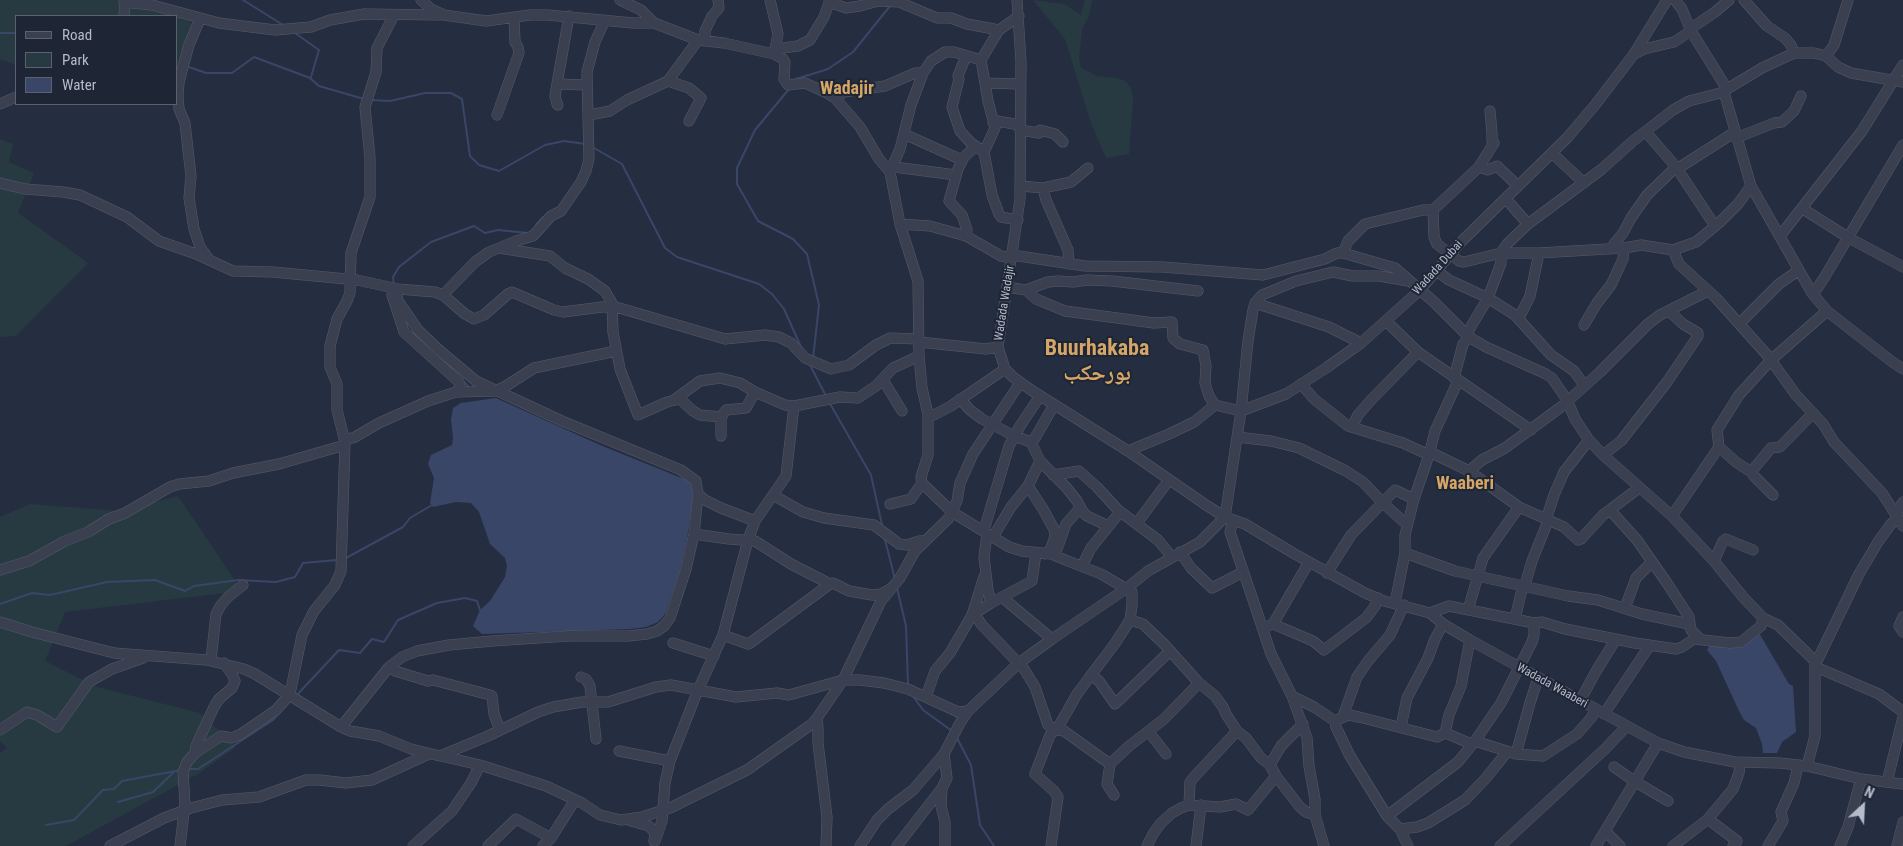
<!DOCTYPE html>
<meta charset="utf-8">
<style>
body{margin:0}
#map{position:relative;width:1903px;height:846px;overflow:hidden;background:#252d40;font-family:"Roboto Condensed",sans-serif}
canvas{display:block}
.legend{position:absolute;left:15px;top:15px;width:162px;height:90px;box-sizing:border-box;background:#1e2535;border:1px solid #5b6171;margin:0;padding:6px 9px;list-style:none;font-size:15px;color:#b6bbca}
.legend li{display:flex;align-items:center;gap:10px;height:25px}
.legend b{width:25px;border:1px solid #5b6171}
.north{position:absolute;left:1838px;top:781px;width:50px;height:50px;-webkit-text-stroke:4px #1e2535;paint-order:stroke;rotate:25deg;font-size:14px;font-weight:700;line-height:20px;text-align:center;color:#b6bbca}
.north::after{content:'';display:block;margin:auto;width:18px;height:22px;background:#b6bbca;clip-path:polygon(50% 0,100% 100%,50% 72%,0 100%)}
</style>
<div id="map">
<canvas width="1903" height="846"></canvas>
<ul class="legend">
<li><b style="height:6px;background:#3a4050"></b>Road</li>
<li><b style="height:14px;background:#283a41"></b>Park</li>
<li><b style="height:14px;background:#394667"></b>Water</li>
</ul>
<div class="north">N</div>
</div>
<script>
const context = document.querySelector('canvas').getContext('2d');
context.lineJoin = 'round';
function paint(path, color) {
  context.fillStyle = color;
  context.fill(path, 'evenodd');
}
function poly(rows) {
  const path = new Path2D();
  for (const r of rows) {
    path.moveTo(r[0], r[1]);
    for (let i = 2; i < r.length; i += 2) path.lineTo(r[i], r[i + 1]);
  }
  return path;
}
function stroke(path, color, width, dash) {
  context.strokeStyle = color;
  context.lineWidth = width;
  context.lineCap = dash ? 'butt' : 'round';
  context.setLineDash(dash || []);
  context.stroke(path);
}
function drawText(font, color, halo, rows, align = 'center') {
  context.font = font + ' "Roboto Condensed","Noto Naskh Arabic",sans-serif';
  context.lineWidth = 4;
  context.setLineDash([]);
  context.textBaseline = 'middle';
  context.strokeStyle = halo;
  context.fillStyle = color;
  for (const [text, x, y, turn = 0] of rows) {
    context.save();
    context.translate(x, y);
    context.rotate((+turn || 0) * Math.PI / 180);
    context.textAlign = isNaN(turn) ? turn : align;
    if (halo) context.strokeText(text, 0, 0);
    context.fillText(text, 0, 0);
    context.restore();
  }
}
paint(poly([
 [0,0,128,0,174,16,16,16,16,65,0,59],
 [1033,0,1064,4,1081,15,1085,0,1092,0,1089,16,1082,29,1079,58,1081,68,1097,76,1118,78,1125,81,1131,88,1133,100,1129,154,1106,158,1091,123,1065,39],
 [176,17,197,24,176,73],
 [0,139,13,144,9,162,34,173,18,213,88,263,16,336,0,337],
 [178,496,242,591,65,612,45,661,97,687,200,713,236,747,198,774,66,846,0,846,0,753,7,748,0,741,0,517,30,504,119,511]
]), '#283a41');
paint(poly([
 [496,398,600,445,689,481,694,490,687,539,680,570,665,614,658,622,646,627,630,629,482,634,473,626,480,610,490,601,505,577,507,566,505,558,490,544,479,512,471,503,456,502,433,507,430,503,434,478,428,464,431,455,452,445,453,438,451,419,453,408,461,403],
 [1758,631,1789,684,1793,686,1796,732,1782,742,1777,753,1763,753,1762,744,1756,728,1744,720,1739,711,1716,661,1707,650,1711,643,1740,647]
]), '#394667');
stroke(poly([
 [243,0,283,25],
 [0,33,16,33],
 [295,33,319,50,311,77],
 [186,66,206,73,232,73,254,57,310,78,319,86,364,99],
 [796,79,828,69,853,52,890,6],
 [789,89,755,130,737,168,737,184,758,221,793,239,807,254,819,305,813,359],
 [371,100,390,101,425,93,451,93,462,99,470,156,479,165,499,171,545,145,564,141,585,144],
 [594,148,622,164,665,248,677,257,759,284,772,294,784,309,801,347],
 [536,225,543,217],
 [394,285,393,277,399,267,431,242,474,226,485,233,498,230,528,233],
 [810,365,826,396],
 [463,381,470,388],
 [829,402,871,475,882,525],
 [885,540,895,579],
 [346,558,403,527,410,518,432,505],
 [897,588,906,626,908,685],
 [0,604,32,593,50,595,107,582,155,580,185,591,194,586,238,580,276,582,295,577,303,563,337,560],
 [296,696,339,650,360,653,372,639,384,642,398,620,437,603,465,598,477,601,480,610],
 [913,696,923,710,952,731],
 [957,738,971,765,980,825,994,846],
 [188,769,198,769,273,720,278,714],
 [118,802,153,792,175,771],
 [46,825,74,820,103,790,114,789,122,781,181,770]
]), '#394667', 2);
const minor = poly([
 [421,0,431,9,444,15,486,21,530,15,548,15,633,23,654,23,698,40,724,43,774,54,783,59,785,62,784,79,788,85,805,83,827,93,835,98,860,127,879,159,890,172,900,224,918,281,919,356,922,388,928,414,928,455,921,477,922,483,952,512,1009,547,1022,551,1051,554,1063,559,1101,574,1132,592,1132,605,1130,620,1116,642,1077,694,1060,724,1050,735,1035,774,1054,791,1058,797,1051,846],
 [620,0,641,10,654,23],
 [770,0,778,34,774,54],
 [1017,0,1021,61,1020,199,998,347,1005,369,1013,377,1031,390,1128,451,1206,505,1225,517,1245,524,1293,553,1365,593,1384,601,1430,613,1443,624,1470,640,1658,743,1684,752,1735,762,1780,763,1807,766,1861,779,1903,784],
 [1675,0,1682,9,1691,31,1727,89],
 [1744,0,1767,26,1785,38,1791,45,1794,53],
 [124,2,152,5,219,23,275,30,311,27,330,20,364,14,440,15],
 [829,2,846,8,860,6,878,1,899,2,937,18,951,18,967,24,999,30],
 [124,16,125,0],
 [200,19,189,45,179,82,178,96,179,109,185,123,191,176,189,198,194,229,200,247,208,258],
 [1690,29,1715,12,1729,0],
 [705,41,705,31,712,16,719,8,718,0],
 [775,49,798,46,810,40,824,17,830,0],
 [1634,54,1644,49,1674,42,1691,31],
 [966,56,958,76,959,79,952,107,960,131,970,142,984,152,992,195,999,214,1001,217,1018,220],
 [1826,56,1834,45,1848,0],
 [981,60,988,101,995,128,984,152],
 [668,81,689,88,701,98,689,121],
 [985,83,1020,84],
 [557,84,587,85],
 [1724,92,1751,186,1812,293,1827,311,1891,361,1903,369],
 [835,98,844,92,885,86,915,73,923,73],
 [0,104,16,97],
 [558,105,557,104,555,96,557,84,569,16],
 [497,115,519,53,518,47,515,42,514,18],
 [589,115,610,111,627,100,668,81,698,40],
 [993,123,997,121,1020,125],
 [1020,130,1039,133,1040,130,1055,134,1063,142],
 [1646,132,1676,167,1715,226],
 [904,134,962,160],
 [1736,138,1774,123,1782,122,1794,111,1801,96],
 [1552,153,1584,183],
 [894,167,956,175],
 [1479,167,1488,170,1497,166,1518,186],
 [1677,169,1735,132],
 [890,172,900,149,911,105,923,73,931,61,945,52,954,52,981,60,999,30,1019,16],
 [0,183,25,189,63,192,80,195,127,217,159,241,196,254,233,271,273,272,357,280,398,289,435,292,443,295,465,314,474,319,484,315,508,294,512,292,554,310,563,312,602,307,616,307,725,339,765,335,779,337,791,343,805,358,831,369,849,365,876,345,890,338,919,339],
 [1021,186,1043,188,1071,182,1088,168],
 [1043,188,1046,200,1068,250,1069,264],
 [1506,199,1528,224],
 [1803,209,1849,238,1903,267],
 [1433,210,1434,237,1437,244,1459,261,1464,262,1501,253,1539,253,1624,248,1641,245,1673,250,1696,242,1720,222,1738,204,1751,186],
 [900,224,930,226,966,236,1001,256,1012,258],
 [966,236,967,230,962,215,949,201,958,169,964,157,976,146],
 [1780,236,1862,131,1903,65],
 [499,248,550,256,565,268,588,279,605,291,612,303,613,332,620,369,638,415,667,402,680,399,693,411,700,415,721,417],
 [1613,248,1614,244,1623,233,1631,218,1647,195,1676,167],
 [1673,250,1679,264,1716,298,1768,356,1796,395,1823,424,1834,442,1882,493,1903,526],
 [1343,253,1348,241,1365,224,1423,210,1433,210,1479,167,1494,143,1492,141,1492,133,1490,111],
 [1012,255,1085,266,1163,267,1263,275,1325,259,1337,253,1343,253,1395,268,1434,302,1469,337,1486,347,1546,374,1552,378,1567,400,1575,419,1589,440,1603,455,1672,516,1714,561,1743,597,1763,618,1778,625,1815,661,1815,736,1807,766],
 [1437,271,1449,280,1488,298,1515,315,1551,355,1574,371,1584,385],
 [1007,287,1026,290,1048,282,1058,281,1073,282,1087,280,1112,281,1198,291],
 [1026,290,1036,299,1065,311,1154,323,1172,322,1173,338,1180,344,1203,350,1206,366,1205,383,1209,396,1215,405],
 [1812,293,1816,290,1824,278,1903,145],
 [443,295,475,262,489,252,516,241,533,236,551,216,561,211,581,182,586,171,589,159,587,72,595,42,605,20],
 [1255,303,1329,327,1361,343],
 [1519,318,1530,296,1539,253],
 [1386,321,1418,352,1531,430],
 [1740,323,1779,284,1799,270],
 [1584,325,1597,303,1611,285,1623,259,1624,248],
 [1466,335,1488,298,1501,263,1501,253,1507,244,1528,224,1602,169,1633,141,1673,110,1689,101,1724,92,1727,89,1762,68,1794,53,1814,53,1826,56,1838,67,1851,73,1903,82],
 [919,342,986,349,998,347],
 [1454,378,1463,344,1469,337],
 [883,380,902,411],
 [1301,384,1314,399,1348,426,1403,443,1429,455],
 [456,392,495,391,506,386,534,368,616,351],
 [960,399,970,410,982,419,1014,436,1031,442,1040,461,1066,487,1077,501,1083,512,1087,516,1108,526],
 [674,400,700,381,720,378,740,383,755,392,785,405,794,406,840,397,858,398,876,386,893,368,919,356],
 [928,414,934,415,951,406,1005,369],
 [1352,427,1358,415,1372,399,1418,352],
 [721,436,721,417,726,410,746,408,755,392],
 [1237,437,1271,441,1299,448,1346,471,1363,482,1383,503,1404,522,1408,522],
 [345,440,355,437,379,423,428,401,456,392,460,387,459,382,404,332,392,295],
 [1031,442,1035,438,1054,405],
 [1719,447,1736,462,1751,472,1754,476,1773,495],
 [1128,451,1169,434,1194,422,1215,405,1241,411,1248,341,1253,310,1255,303,1262,295,1296,281,1333,272,1353,276,1379,276,1408,281],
 [1430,452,1469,471,1519,507,1564,527,1578,540,1581,539,1603,515,1639,488],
 [1603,455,1621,441,1667,382,1698,336,1698,333,1683,324,1669,311],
 [1469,471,1482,460,1505,448,1561,407,1599,373,1648,324,1660,315,1708,291],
 [1751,472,1771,448,1780,447,1813,413],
 [1053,475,1079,471,1097,487,1118,510,1158,540,1172,557],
 [1028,486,1043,509,1055,531,1054,540,1050,550,1045,554],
 [698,494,705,500,721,508,755,521],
 [773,495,803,512,824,518,874,525,899,544,907,545,919,541,923,541],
 [890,504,911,499,922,483],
 [1610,510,1637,540,1667,583,1689,617,1691,630,1700,639],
 [1896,514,1903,502],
 [1672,516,1719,447,1717,430,1739,395,1771,360,1827,311],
 [1225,517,1241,411,1286,394,1326,368,1361,343,1420,290,1461,242,1567,138,1595,105,1634,54,1667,0],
 [1233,520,1230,532,1254,603,1271,654,1292,696,1307,738,1309,766,1315,799,1315,815,1324,846],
 [1546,520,1554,495,1564,472,1589,440],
 [1137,523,1169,480],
 [984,530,1009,446,1020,426,1040,396],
 [694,534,729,539,755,541,791,564,830,584,833,583,849,591,872,595,881,594,890,589],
 [987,534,984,557,988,590,991,603],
 [993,537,1011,507,1028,486,1040,461],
 [1056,552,1066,524,1080,508],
 [1180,552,1191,568,1212,588,1243,572],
 [1405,553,1455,571,1568,596,1598,600,1642,614,1689,624],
 [1714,561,1723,541,1726,539,1753,550],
 [1082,566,1091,548,1120,512],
 [0,570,29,561,65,541,88,532,109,519,125,513,170,487,179,484,209,481,233,473,279,464,345,445],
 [1327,573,1351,535,1395,490,1414,499],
 [1525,585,1532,561,1548,521],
 [1003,598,1052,639],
 [1395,603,1405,553,1405,535,1414,499,1429,455,1435,431,1458,381],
 [1625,608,1636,578,1652,562],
 [1468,610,1483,558,1519,507],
 [1430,613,1449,606,1534,623,1542,622,1565,629,1635,643,1676,649,1682,647,1694,639,1730,643,1741,642,1761,626,1763,618],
 [972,615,984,577],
 [975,615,982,625,1024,669,1035,687,1048,725,1054,729,1064,731,1110,764,1128,747,1164,719,1199,683],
 [1903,617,1899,626,1903,632],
 [1515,619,1523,585],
 [1130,620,1143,624,1164,644,1199,683,1215,696,1223,707,1226,714,1237,731,1246,738,1261,758,1270,765,1276,776,1300,807,1306,812,1315,815],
 [0,622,32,632,114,653,207,660,244,669,255,674,341,727,350,731,379,736,411,749,440,756,488,736,538,712,553,707,582,702,608,702,656,687,671,685,736,697,777,693,789,695,843,680,860,680,884,683,908,689,958,712,968,711,1019,663,1052,639,1127,588,1148,571,1200,542,1225,517],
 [1273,624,1309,562],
 [1263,628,1273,624,1313,641,1324,650,1366,618,1375,606,1378,598],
 [723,635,748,644,750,643,830,584],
 [673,643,714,656],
 [211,660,216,614,221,605,228,597,243,585],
 [1815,661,1818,659,1859,574,1878,542,1891,524,1898,518],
 [389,667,395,671,428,681,433,680,490,695,492,696,494,714,500,730],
 [1816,667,1879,694,1903,712],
 [1091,675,1099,681,1115,704,1170,651],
 [581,677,586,679,590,686,596,739],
 [1292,696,1314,707,1335,721,1336,727,1350,756,1387,816,1400,829,1408,846],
 [926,697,935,671,950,653,972,615,991,603,1032,581,1036,553],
 [1580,701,1595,673,1616,639],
 [1604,714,1650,645],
 [1343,716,1357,677,1368,661,1390,635,1404,605],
 [817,718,818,728,818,743,827,817,826,846],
 [1335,721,1348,715,1359,717,1437,737,1445,733,1448,734,1471,744],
 [341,727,389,667,402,657,417,651,449,645,492,641,569,636,628,636,647,634,657,631,664,626,670,618,686,569,694,534,698,494,696,481,681,470,562,421,476,381,439,350,418,330,397,299,398,289],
 [1401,727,1407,698,1428,658,1435,639,1443,624],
 [0,730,27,712,37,715,57,727,89,682,112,669,143,658],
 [1149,732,1166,754],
 [1445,733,1449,715,1461,686,1470,640],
 [1475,741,1516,754,1543,756,1577,734,1591,718,1596,710],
 [619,751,670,761],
 [195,753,196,746,214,707,219,699,232,688,235,681,232,674,224,663],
 [1516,754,1530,703,1538,678],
 [441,756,480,765,546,786,582,803,600,815,621,820,642,817,670,808,747,770,812,724,817,718,843,680,881,601,900,578,915,551,949,518,957,501,960,483,973,454,1020,383],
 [1110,764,1107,784,1114,795],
 [1270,765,1281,746,1303,724],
 [1614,767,1634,781,1668,801],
 [1887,782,1903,717],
 [942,788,941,806,945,822,945,846],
 [1189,805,1190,782,1195,776,1237,731],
 [1387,816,1458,762,1475,741,1501,703,1532,642,1534,635,1534,623],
 [1708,819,1737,841,1733,846],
 [631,821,649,826,655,833,654,841],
 [1400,829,1417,827,1428,823,1465,800,1486,778,1507,752],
 [1606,832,1620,846],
 [655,841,662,821,665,783,670,761,698,690,723,635,748,540,755,521,786,476,794,406],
 [110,846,164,818,191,808,222,800,259,797,306,780,319,780,346,783,372,780,429,754],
 [180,846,185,804,183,772,187,762,195,753,221,736,232,738,241,734,276,710,286,699,291,689,302,635,314,611,335,585,341,571,345,442,337,410,337,384,330,367,330,346,337,319,347,301,350,293,351,253,370,197,370,158,365,107,376,72,377,48,394,15],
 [413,846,452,811,471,783,480,765],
 [488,846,516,819,551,838],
 [543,846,551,838,575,800],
 [860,846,877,820,888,809,913,790,944,754,960,723,968,711],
 [897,846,942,788,947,778,944,754],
 [1147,846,1153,834,1161,823,1172,813,1181,808,1189,805,1220,807,1236,804,1248,810,1276,776],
 [1196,846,1201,805],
 [1500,846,1605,749,1626,727],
 [1596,846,1658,743],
 [1673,846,1708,819,1733,789,1739,773,1740,762],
 [1768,846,1783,821,1781,812,1794,783,1798,766],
 [1840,846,1848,827,1861,779],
 [1897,846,1903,822]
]);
stroke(minor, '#545b6a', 11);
stroke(minor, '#3a4050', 10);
drawText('12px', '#b6bbca', '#1e2535', [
 ["Wadada Dubai",1438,268,-48],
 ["Wadada Wadajir",1005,303,-81],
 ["Wadada Waaberi",1552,686,29]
]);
drawText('bold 18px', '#d5a667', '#1e2535', [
 ["Wadajir",847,89],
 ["Waaberi",1465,484]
]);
drawText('bold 22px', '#d5a667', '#1e2535', [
 ["Buurhakaba",1097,349],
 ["بورحكب",1097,374]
]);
</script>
